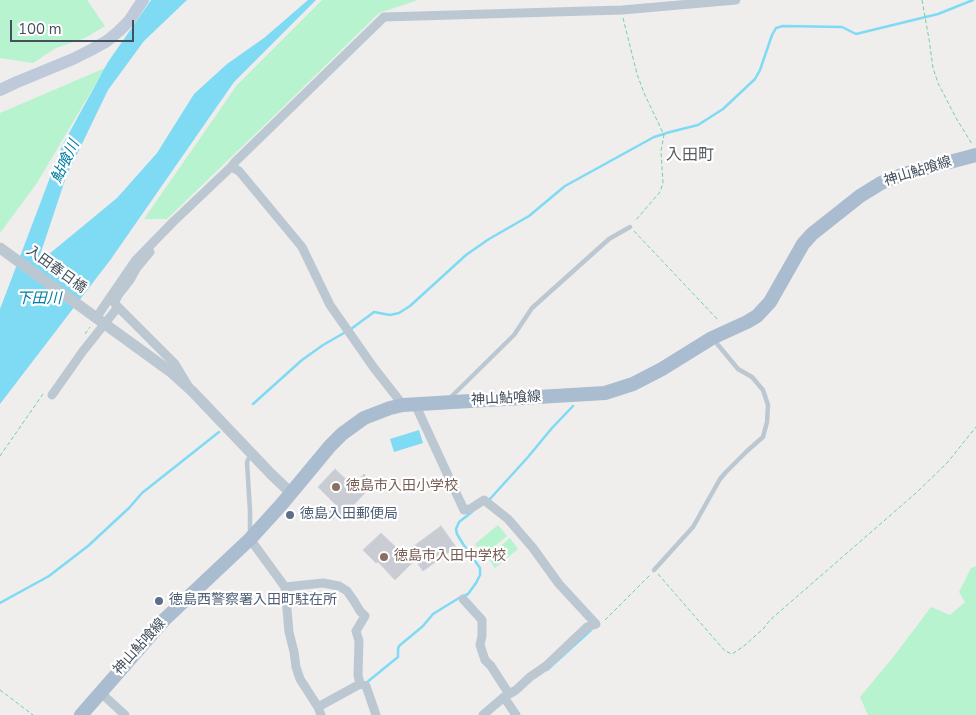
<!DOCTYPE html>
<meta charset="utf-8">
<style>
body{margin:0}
#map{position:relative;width:976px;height:715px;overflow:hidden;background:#f0eded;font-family:"Nunito Sans",sans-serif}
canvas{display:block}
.scale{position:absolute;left:10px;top:20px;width:124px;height:22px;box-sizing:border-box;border:2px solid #44505d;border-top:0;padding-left:6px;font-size:15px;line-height:18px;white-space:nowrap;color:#44505d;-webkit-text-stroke:4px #fff;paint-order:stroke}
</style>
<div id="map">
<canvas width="976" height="715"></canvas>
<div class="scale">100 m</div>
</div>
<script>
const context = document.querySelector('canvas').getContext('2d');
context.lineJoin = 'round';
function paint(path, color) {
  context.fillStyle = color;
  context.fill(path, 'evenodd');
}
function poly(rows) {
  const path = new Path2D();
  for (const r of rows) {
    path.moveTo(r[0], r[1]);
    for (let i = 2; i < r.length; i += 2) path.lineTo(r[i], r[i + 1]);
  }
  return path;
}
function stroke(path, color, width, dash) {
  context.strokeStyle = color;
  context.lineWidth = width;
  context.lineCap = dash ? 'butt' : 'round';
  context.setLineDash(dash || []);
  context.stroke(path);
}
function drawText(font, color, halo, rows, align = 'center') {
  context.font = font + ' "Nunito Sans","Noto Sans JP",sans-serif';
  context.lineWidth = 4.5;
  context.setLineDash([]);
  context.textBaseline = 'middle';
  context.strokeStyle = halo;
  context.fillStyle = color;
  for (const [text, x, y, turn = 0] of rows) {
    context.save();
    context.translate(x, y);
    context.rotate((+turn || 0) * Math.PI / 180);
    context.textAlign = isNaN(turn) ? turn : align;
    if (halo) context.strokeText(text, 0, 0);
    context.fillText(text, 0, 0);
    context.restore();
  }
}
paint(poly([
 [0,0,87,0,105,26,85,38,56,48,33,63,0,58],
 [322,0,418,0,379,13,277,113,167,219,144,219,237,85],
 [105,68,37,183,0,233,0,113],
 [498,525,507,536,484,555,475,544],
 [510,538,518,549,495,568,487,557],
 [976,566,976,715,868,715,860,697,894,656,931,607,950,615,965,602,959,592,971,568]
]), '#b7f3cf');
paint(poly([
 [151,0,187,0,144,41,108,90,66,177,37,264,117,198,157,153,194,94,227,64,264,38,308,0,316,0,234,82,111,259,0,404,0,309,62,146,108,62],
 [419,430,423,443,394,452,390,439]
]), '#7fdaf4');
stroke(poly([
 [253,404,302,360,323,345,351,329,370,315,374,312,390,315,399,313,410,306,466,255,489,239,529,216,565,186,654,137,670,132,698,125,723,109,755,79,760,70,772,35,776,28,783,26,842,27,856,34,938,14,973,0],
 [489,500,528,457,552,428,573,406],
 [0,603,49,576,88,546,129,508,142,493,219,432],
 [547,670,591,630],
 [366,683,398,657,398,649,399,646,423,626,433,614,459,598,468,594,476,583,480,575,480,568,463,544,457,534,456,529,459,522,472,512]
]), '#7fdaf4', 2.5);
const building = poly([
 [335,469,353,486,364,474,374,483,339,521,335,517,333,520,327,514,336,505,318,487,335,469],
 [441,526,456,547,423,571,415,560,395,580,378,562,376,563,363,550,381,533,403,554,441,526]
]);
paint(building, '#c9ccd3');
stroke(building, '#d1d3da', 1);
stroke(poly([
 [922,0,929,39,933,68,938,83,956,118,972,144],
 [623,18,637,74,644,93,664,135,661,151,663,183,660,192,635,221],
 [634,231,719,321],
 [85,334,90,327],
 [0,456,43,394],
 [658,574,725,651,732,654,744,646,764,628,770,620,916,493,947,463,976,427],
 [605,620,650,575],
 [0,690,33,715]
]), '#6bd4a3', 1, [4, 2.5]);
stroke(poly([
 [450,398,514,335,532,308,609,239,630,227],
 [250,532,250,511,247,462,251,454],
 [654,570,693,527,720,479,726,472,747,451,763,437,767,422,768,405,763,390,752,377,738,369,714,340]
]), '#bcc8d1', 4.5);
stroke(poly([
 [231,167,239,171,302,247,330,305,374,368,403,405],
 [118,307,175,364,187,384],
 [96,318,135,261,173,222,231,167,236,161,384,17,622,10,736,0],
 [52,395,83,351,118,307,115,304,115,301,119,294,130,280,136,269,150,252],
 [415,404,464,510,470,509,484,500,508,519,533,548,559,584,596,624,587,627,546,666,530,677,516,690,504,697,483,715],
 [250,539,285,587,289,632,294,652,296,667,300,679,318,707,321,715],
 [285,587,323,583,339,586,347,591,354,601,360,611,365,616,356,631,359,641,358,675,360,684],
 [463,599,482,620,482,636,480,645,485,660,491,666,509,694],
 [100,692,125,715],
 [504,697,516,715],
 [318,707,360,684,366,686,376,715]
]), '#bcc8d1', 9);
stroke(poly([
 [0,248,171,372,192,391,271,474,291,493]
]), '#bcc8d1', 11);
stroke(poly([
 [0,90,17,82,73,59,91,50,107,41,119,31,129,21,143,0]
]), '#becad9', 12);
stroke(poly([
 [81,715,165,619,250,539,281,505,330,446,342,434,364,418,390,408,403,405,605,393,633,384,662,369,712,338,747,322,757,316,770,302,803,244,812,234,860,196,881,183,904,174,976,155]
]), '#aabccf', 14);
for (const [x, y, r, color] of [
 [336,487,5,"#8d6e63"],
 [290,515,5,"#5c6f8a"],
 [384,557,5,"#8d6e63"],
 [159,601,5,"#5c6f8a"]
]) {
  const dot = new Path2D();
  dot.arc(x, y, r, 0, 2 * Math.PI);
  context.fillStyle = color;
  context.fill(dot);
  stroke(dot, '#fff', 2);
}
drawText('14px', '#44505d', '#fff', [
 ["神山鮎喰線",918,172,-17],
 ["入田春日橋",56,270,36],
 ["神山鮎喰線",506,399,-3],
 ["神山鮎喰線",140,647,-48]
]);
drawText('14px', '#785e54', '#fff', [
 ["徳島市入田小学校",346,487],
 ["徳島市入田中学校",394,557]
], 'left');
drawText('14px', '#4e5e75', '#fff', [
 ["徳島入田郵便局",300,515],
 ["徳島西警察署入田町駐在所",169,601]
], 'left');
drawText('italic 15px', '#027ea3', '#fff', [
 ["鮎喰川",66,162,-64],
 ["下田川",39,299]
]);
drawText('16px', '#595e63', '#fff', [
 ["入田町",690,156]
]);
</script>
